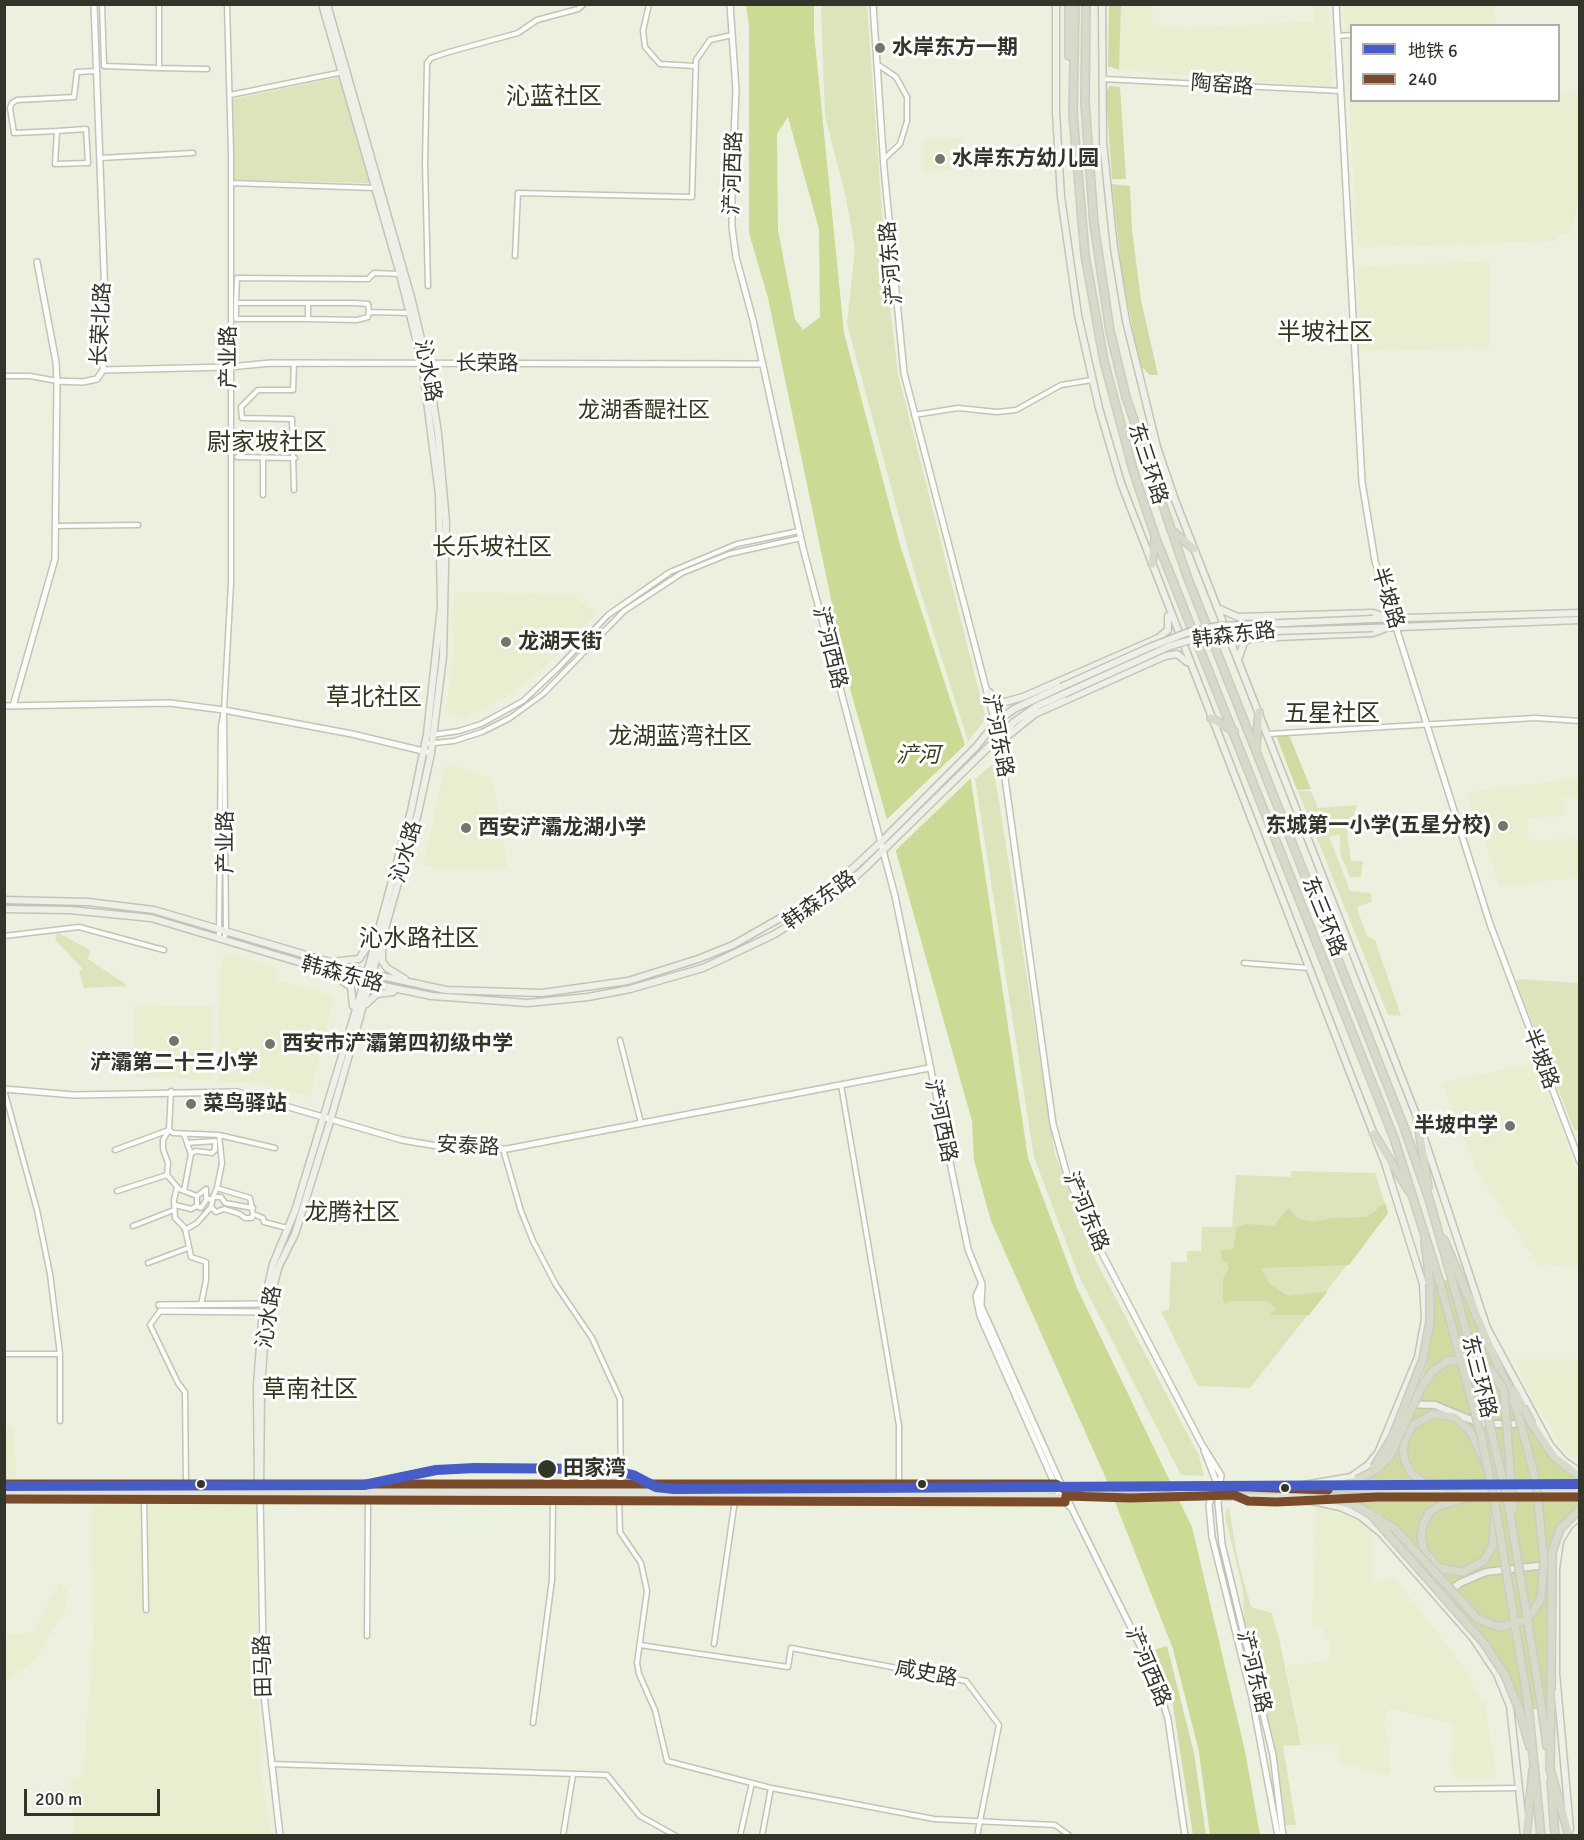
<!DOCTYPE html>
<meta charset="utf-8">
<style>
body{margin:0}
#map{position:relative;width:1584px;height:1840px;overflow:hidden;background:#ecf0de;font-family:Signika,"Noto Sans SC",sans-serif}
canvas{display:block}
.frame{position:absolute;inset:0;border:6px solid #323529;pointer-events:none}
.legend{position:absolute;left:1350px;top:24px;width:210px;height:78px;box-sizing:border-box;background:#fff;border:2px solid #adaea9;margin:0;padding:8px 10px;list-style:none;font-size:18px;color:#323529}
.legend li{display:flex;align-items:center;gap:12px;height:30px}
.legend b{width:30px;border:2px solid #adaea9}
.scale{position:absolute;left:24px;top:1789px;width:136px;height:27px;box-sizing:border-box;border:3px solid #323529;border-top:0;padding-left:8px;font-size:18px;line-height:21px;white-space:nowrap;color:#323529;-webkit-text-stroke:4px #fff;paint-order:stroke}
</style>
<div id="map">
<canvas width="1584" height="1840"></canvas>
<div class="frame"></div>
<ul class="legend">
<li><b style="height:8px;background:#485cc7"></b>地铁 6</li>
<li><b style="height:8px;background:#7a4b2a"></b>240</li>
</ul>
<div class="scale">200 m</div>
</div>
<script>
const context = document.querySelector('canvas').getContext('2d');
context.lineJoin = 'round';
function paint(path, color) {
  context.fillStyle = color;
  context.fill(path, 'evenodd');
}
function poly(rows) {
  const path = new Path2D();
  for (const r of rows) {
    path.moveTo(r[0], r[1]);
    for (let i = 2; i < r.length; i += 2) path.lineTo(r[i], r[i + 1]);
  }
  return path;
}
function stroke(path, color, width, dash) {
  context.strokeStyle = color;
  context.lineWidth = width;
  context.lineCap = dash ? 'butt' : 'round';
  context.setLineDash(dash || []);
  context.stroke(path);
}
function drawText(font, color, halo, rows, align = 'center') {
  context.font = font + ' Signika,"Noto Sans SC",sans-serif';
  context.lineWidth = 6;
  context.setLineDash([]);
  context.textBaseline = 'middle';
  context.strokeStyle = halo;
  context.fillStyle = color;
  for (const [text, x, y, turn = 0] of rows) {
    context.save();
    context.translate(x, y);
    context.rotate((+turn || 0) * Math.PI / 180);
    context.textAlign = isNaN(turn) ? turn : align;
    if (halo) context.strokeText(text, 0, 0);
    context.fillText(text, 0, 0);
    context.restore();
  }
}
paint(poly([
 [1121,5,1152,5,1153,24,1193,28,1314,21,1313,5,1328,5,1332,87,1119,70],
 [1344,5,1493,5,1496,25,1352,26,1351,32,1345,32],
 [1346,42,1351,42,1352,100,1558,100,1559,91,1579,93,1579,201,1569,235,1557,234,1557,241,1357,248],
 [961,138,962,149,952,170,923,172,922,141],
 [1490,261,1489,348,1360,351,1357,266],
 [454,592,572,594,596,613,552,660,512,693,464,719,446,712,453,656],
 [450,764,472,774,489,777,495,791,508,868,437,868,423,865,445,767],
 [1579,778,1579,798,1564,798,1564,816,1527,819,1529,841,1579,838,1579,877,1499,887,1483,833,1470,808,1467,792],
 [226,953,276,968,276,980,334,996,310,1097,260,1083,219,1082,218,1011,221,962],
 [134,1005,212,1006,213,1080,135,1077],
 [1537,1062,1579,1177,1579,1266,1538,1265,1476,1169,1442,1083],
 [1515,1359,1575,1359,1579,1361,1579,1459,1568,1456,1529,1393],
 [5,1427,14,1427,16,1479,5,1479],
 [255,1503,260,1762,271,1835,74,1835,71,1781,83,1776,93,1640,92,1505],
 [1316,1508,1346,1514,1361,1521,1372,1531,1373,1583,1394,1577,1460,1662,1485,1706,1497,1778,1457,1778,1452,1774,1453,1724,1389,1708,1384,1725,1389,1741,1389,1775,1340,1763,1339,1745,1302,1745,1286,1666,1329,1660,1330,1639,1324,1640,1323,1626,1312,1627],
 [59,1583,68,1590,66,1609,33,1662,5,1682,5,1635,34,1632]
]), '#e8efd1');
paint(poly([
 [821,5,867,5,887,282,898,374,986,719,968,741,913,568,847,324,855,249,846,198,825,116],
 [339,77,369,183,234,180,233,99],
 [993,764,1055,1154,1094,1257,1199,1456,1204,1476,1181,1475,1078,1274,1034,1157,975,779],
 [1298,791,1311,791,1318,808,1357,805,1347,834,1351,861,1363,861,1361,877,1350,877,1340,853,1340,835,1329,836,1350,891,1371,893,1372,902,1359,906,1357,909,1367,936,1375,940,1401,1016,1388,1015],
 [57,932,90,950,88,959,128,986,84,988,79,971,83,969,55,940],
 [1520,979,1579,983,1579,1131,1574,1130,1516,981],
 [1291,1171,1375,1173,1388,1213,1250,1388,1198,1386,1161,1311,1169,1310,1171,1262,1187,1262,1187,1251,1201,1251,1202,1227,1232,1227,1236,1175,1291,1177],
 [1227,1508,1229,1508,1238,1561,1251,1607,1272,1613,1280,1643,1301,1745,1283,1746,1296,1825,1285,1825,1275,1758,1244,1619,1243,1590,1225,1516]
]), '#dce4bc');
paint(poly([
 [1109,5,1121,5,1119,70,1108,66],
 [1109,86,1120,87,1126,179,1112,179,1106,93],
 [1112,184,1130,186,1132,230,1141,300,1158,375,1150,375,1140,365,1122,275],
 [1276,735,1289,735,1311,789,1297,790],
 [1386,1204,1388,1213,1349,1265,1261,1268,1270,1284,1288,1296,1328,1291,1309,1315,1269,1315,1276,1309,1267,1301,1229,1301,1226,1304,1223,1300,1223,1279,1229,1269,1227,1263,1222,1261,1221,1250,1230,1250,1234,1247,1236,1228,1246,1224,1274,1226,1288,1208,1299,1219,1314,1222,1331,1218,1366,1217,1376,1211,1379,1206],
 [1457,1277,1482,1337,1522,1410,1550,1456,1579,1480,1579,1507,1559,1526,1549,1708,1521,1710,1510,1679,1495,1653,1408,1550,1413,1545,1381,1514,1351,1499,1352,1487,1366,1481,1382,1469,1404,1438,1406,1420,1427,1363,1434,1324,1435,1283],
 [1167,1646,1194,1753,1206,1835,1193,1835,1172,1699,1154,1650]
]), '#cfdba0');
paint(poly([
 [746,5,814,5,814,33,844,333,900,545,966,748,1028,1158,1077,1288,1192,1527,1245,1751,1260,1835,1210,1835,1199,1752,1173,1649,1104,1474,991,1221,974,1160,972,1121,849,685,768,298,749,233,749,25],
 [788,117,819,229,820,317,803,330,795,319,778,230,777,134]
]), '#cbda94');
paint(poly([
 [968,742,974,775,893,853,884,822]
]), '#ecf0de');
const minor = poly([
 [102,4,104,66,159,68,159,4],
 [649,4,643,31,645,47,660,64,695,66],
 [1338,36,1352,35],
 [877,64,896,77,907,97,907,121,900,144,884,159],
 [159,68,207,69],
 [1103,79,1341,91],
 [230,95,343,72],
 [57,131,55,164,88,163,86,129,57,131,14,133,10,108,12,103,17,100,74,97,77,72,97,71],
 [100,158,193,153],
 [231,183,375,188],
 [515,256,518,193,692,197,696,60,710,40,732,35],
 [400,274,374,273,368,279,237,278,236,303,355,303,368,304,369,312,410,313],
 [428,286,425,163,427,63,431,58,449,52,518,33,537,20,578,9,584,4],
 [236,303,236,319,308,319],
 [308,303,308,319,357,320,368,317,369,312],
 [4,376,30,376,57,381],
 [914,415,958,408,997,412,1016,410,1061,385,1092,380],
 [237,457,295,458],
 [263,457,263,495],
 [294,490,292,419,242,418,241,407,258,390,293,390,294,363],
 [56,526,138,525],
 [224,710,231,583,231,153,227,4],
 [1268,734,1535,718,1580,721],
 [432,735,459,731,481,724,523,701,559,667,608,615,670,572,737,544,799,531],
 [425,744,454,741,482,732,510,718,543,694,624,611,682,573,729,554,801,538],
 [4,936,79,927,164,950],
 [219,937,221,726,224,710,226,930,224,939],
 [1244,963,1310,968],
 [620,1040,641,1123],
 [841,1085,894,1395,899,1426,899,1484],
 [4,1090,37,1210,50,1274,60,1354,60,1421],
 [171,1091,169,1130,173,1133,219,1135,222,1163,217,1188,250,1198,253,1214,263,1218,264,1222,287,1228],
 [184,1134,187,1143,215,1141,215,1150,212,1153,195,1151,191,1154,187,1143],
 [219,1135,275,1148],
 [503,1149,521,1211,533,1241,556,1285,592,1338,620,1399,621,1491],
 [115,1150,169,1130,163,1140,163,1149,168,1163,167,1175,179,1189,197,1196,206,1189,206,1198,212,1200],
 [177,1187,174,1200,175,1218,185,1228,191,1257,206,1262,206,1280,201,1305],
 [217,1188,213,1197,221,1197,225,1203,253,1208],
 [117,1191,167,1175],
 [184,1191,191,1154],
 [197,1196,197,1206,201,1208,207,1199],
 [213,1197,211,1207,216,1212,224,1209,240,1214,245,1218,252,1218,253,1214],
 [175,1205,191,1209,197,1206],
 [133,1226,174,1210],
 [185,1230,197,1223,211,1207],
 [148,1263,188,1248],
 [160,1311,150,1325,178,1383,185,1392,186,1485],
 [4,1354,60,1354],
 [4,1484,1056,1484],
 [619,1498,620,1532,641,1563,647,1591,637,1663,639,1674,655,1710,667,1761,771,1788,934,1819,1055,1825,1070,1836],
 [4,1499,1065,1502],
 [144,1499,146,1610],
 [367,1636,368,1500],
 [714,1644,735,1500],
 [640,1645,788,1667,791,1648,966,1681,999,1725,977,1836],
 [533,1723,552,1580,553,1498],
 [271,1764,607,1775,640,1816,676,1836],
 [1437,1789,1519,1788],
 [563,1836,573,1775],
 [740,1836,752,1783],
 [762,1836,771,1788]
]);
const tertiary = poly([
 [730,4,736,90,732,184,732,227,736,257,753,320,803,548,895,896,968,1249,982,1284,981,1306,1072,1509,1155,1676,1168,1719,1185,1836],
 [873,4,884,168,904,373,1000,742,1053,1124,1067,1175,1094,1238,1201,1443,1221,1475,1218,1503,1222,1544,1273,1755,1283,1836],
 [1336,4,1362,482,1375,561,1490,924,1580,1162],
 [37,262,56,362,57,381],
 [103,370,229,367,271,363,763,364],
 [4,706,170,703,224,710,352,734,427,752],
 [13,706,55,559,57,381,83,382,97,379,103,370,105,298,94,4],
 [4,1089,74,1095,237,1092,402,1140,449,1148,507,1149,929,1068],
 [981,1285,976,1296,980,1316,1060,1496,1069,1506],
 [159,1305,264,1304],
 [160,1311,262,1312],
 [1204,1450,1216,1481,1209,1505,1212,1537,1252,1698,1278,1836],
 [260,1496,264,1695,280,1836]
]);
const secondary = poly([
 [1056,4,1056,112,1061,197,1078,315,1099,408,1121,483,1385,1163,1423,1284,1425,1319,1418,1357,1378,1453,1368,1465,1351,1477,1304,1485],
 [1102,4,1103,142,1114,248,1126,321,1157,447,1175,500,1417,1117,1487,1328,1550,1445,1564,1461,1580,1472],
 [1220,609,1238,617,1373,613,1386,617],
 [1373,619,1580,613],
 [1373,628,1580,620],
 [1239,657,1244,642,1252,638,1373,633,1384,629],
 [989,692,995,699,1005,702,1023,697,1158,638,1168,630,1168,616],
 [1000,742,1035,714,1165,656,1177,654,1187,662],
 [4,900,88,902,154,910,367,973,446,990,542,993,628,981,698,959,733,945,803,905,852,869,882,841,976,747,996,722,1014,709,1061,687],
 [4,909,70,910,151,918,369,983,432,996,528,1003,588,997,630,989,703,968,773,935,806,915,838,893,865,868,1014,722,1037,706,1064,694],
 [382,947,382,961,387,968,405,979],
 [339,961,359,959,373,938],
 [337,977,351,987,353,1006],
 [366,1004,377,994,393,992],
 [1402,1404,1435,1405,1474,1421,1488,1424,1514,1424,1533,1416],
 [258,1492,257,1385,263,1308,273,1264,295,1211,367,973,411,811,427,734,441,607,439,494,422,363,400,274,322,4],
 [260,1495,261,1386,267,1308,279,1266,295,1234,329,1125,418,813,431,753,443,657,446,522,438,433,427,364,411,297,327,4],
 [1238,1497,1248,1501,1312,1501,1340,1507,1360,1516,1381,1533,1473,1638,1497,1674,1510,1706,1524,1835],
 [1439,1599,1460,1583,1486,1572,1546,1565],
 [1570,1829,1556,1673,1556,1569,1560,1541,1569,1526,1580,1516]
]);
const primary = poly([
 [4,1490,1042,1491,1079,1487,1200,1486,1444,1490],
 [1454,1490,1580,1489],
 [4,1495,1580,1497],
 [1312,1501,1326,1501]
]);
const trunk = poly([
 [1069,4,1069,56],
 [1075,4,1073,114,1085,255,1104,361,1133,470,1155,536,1394,1138,1441,1286],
 [1086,4,1085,103,1094,224,1110,331,1126,397,1187,576,1404,1127,1429,1199,1453,1283],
 [1171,530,1194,549],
 [1152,564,1155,539],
 [1211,718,1234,731],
 [1256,747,1259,712],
 [1417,1117,1428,1187],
 [1374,1134,1409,1191],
 [1444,1240,1517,1410],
 [1425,1241,1430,1284],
 [1514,1390,1523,1407],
 [1532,1424,1554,1457,1580,1477],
 [1309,1489,1352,1482],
 [1458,1490,1427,1485,1411,1473,1405,1461,1403,1450,1406,1435,1413,1425,1433,1414,1455,1417,1470,1431,1485,1462],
 [1307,1495,1355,1505],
 [1468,1497,1439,1506,1429,1513,1423,1525,1421,1537,1424,1551,1439,1568,1463,1572,1484,1561,1493,1545,1495,1511],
 [1551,1691,1550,1769,1569,1836],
 [1541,1703,1547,1746],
 [1528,1704,1541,1836],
 [1519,1709,1530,1747],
 [1551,1781,1555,1836],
 [1526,1836,1533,1770]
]);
stroke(minor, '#c1c5b6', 7);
stroke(tertiary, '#c1c5b6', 8);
stroke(secondary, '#c1c5b6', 9);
stroke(primary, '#cbcdc4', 9);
stroke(trunk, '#cbcdc4', 10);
stroke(minor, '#fcfdfa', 4);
stroke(tertiary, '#fcfdfa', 5);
stroke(secondary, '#efefe8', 6);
stroke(primary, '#e0e2d5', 6);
stroke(trunk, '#d6dac9', 7);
const secondaryBridge = poly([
 [1061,687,1150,647,1186,633,1218,626,1373,619],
 [1064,694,1170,646,1205,636,1242,632,1373,628]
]);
const trunkBridge = poly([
 [1453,1283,1482,1391,1509,1507,1541,1703],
 [1441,1286,1480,1431,1495,1503,1528,1704],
 [1523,1407,1532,1424],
 [1374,1467,1392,1438,1423,1359,1430,1321,1430,1284],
 [1357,1480,1376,1470,1390,1456,1421,1388,1432,1372,1447,1361,1470,1359,1491,1370,1504,1390,1513,1508],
 [1355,1505,1394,1528,1478,1619,1499,1627,1523,1621,1533,1612,1541,1598,1544,1561,1536,1481,1517,1410],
 [1374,1518,1484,1643,1505,1675,1519,1709],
 [1551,1691,1552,1552,1560,1529,1580,1509]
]);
stroke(secondaryBridge, '#c1c5b6', 9, []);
stroke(trunkBridge, '#cbcdc4', 10, []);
stroke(secondaryBridge, '#efefe8', 6);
stroke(trunkBridge, '#d6dac9', 7);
stroke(poly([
 [4,1484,1056,1484,1064,1489,1082,1487],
 [1222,1486,1328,1490],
 [4,1499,1065,1502,1066,1496,1130,1498,1234,1495,1248,1501,1277,1502,1377,1497,1580,1497]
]), '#7a4b2a', 9);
stroke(poly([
 [4,1486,364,1485,436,1470,475,1468,607,1469,633,1475,656,1487,674,1489,1580,1484]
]), '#485cc7', 10);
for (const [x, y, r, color] of [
 [880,48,6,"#737668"],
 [940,159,6,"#737668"],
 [506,642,6,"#737668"],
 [1503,826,6,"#737668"],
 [466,828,6,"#737668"],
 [174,1041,6,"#737668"],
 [270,1044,6,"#737668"],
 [191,1104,6,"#737668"],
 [1510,1126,6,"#737668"],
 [547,1469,10,"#323529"],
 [201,1484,5,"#323529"],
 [922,1484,5,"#323529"],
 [1285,1488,5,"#323529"]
]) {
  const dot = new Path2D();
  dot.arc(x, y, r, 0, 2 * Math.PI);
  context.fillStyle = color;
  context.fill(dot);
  stroke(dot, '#fff', 2);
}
drawText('bold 21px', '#323529', '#fff', [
 ["水岸东方一期",892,48],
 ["水岸东方幼儿园",952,159],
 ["龙湖天街",518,642],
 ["东城第一小学(五星分校)",1491,826,"right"],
 ["西安浐灞龙湖小学",478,828],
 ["西安市浐灞第四初级中学",282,1044],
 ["浐灞第二十三小学",174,1063,"center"],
 ["菜鸟驿站",203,1104],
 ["半坡中学",1498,1126,"right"]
], 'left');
drawText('21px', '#323529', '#fff', [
 ["陶窑路",1222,86,4],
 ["浐河西路",734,173,-88],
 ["浐河东路",892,263,-95],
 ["长荣北路",102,324,-87],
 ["产业路",229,357,-90],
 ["长荣路",487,364],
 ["沁水路",427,371,79],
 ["东三环路",1147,464,72],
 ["半坡路",1387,598,73],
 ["韩森东路",1234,636,-7],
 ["浐河西路",829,648,76],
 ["浐河东路",997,736,79],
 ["产业路",226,842,-90],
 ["沁水路",407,852,-74],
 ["韩森东路",820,901,-36],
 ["东三环路",1323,917,68],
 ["韩森东路",342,975,15],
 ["半坡路",1540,1059,69],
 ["浐河西路",940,1121,78],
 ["安泰路",468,1147,3],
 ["浐河东路",1085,1212,67],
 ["沁水路",270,1317,-81],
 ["东三环路",1478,1377,76],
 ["田马路",264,1666,-92],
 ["浐河西路",1147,1667,67],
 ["浐河东路",1253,1672,76],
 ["咸史路",926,1674,11]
]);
drawText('bold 21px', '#323529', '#fff', [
 ["田家湾",563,1469]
], 'left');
drawText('22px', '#32371d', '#fff', [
 ["龙湖香醍社区",644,411]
]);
drawText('italic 22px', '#383f19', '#fff', [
 ["浐河",918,756]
]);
drawText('24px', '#32371d', '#fff', [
 ["沁蓝社区",554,98],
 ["半坡社区",1325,334],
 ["尉家坡社区",267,444],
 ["长乐坡社区",492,549],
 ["草北社区",374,699],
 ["五星社区",1332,715],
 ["龙湖蓝湾社区",680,738],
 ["沁水路社区",419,940],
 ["龙腾社区",352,1214],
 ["草南社区",310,1391]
]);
</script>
